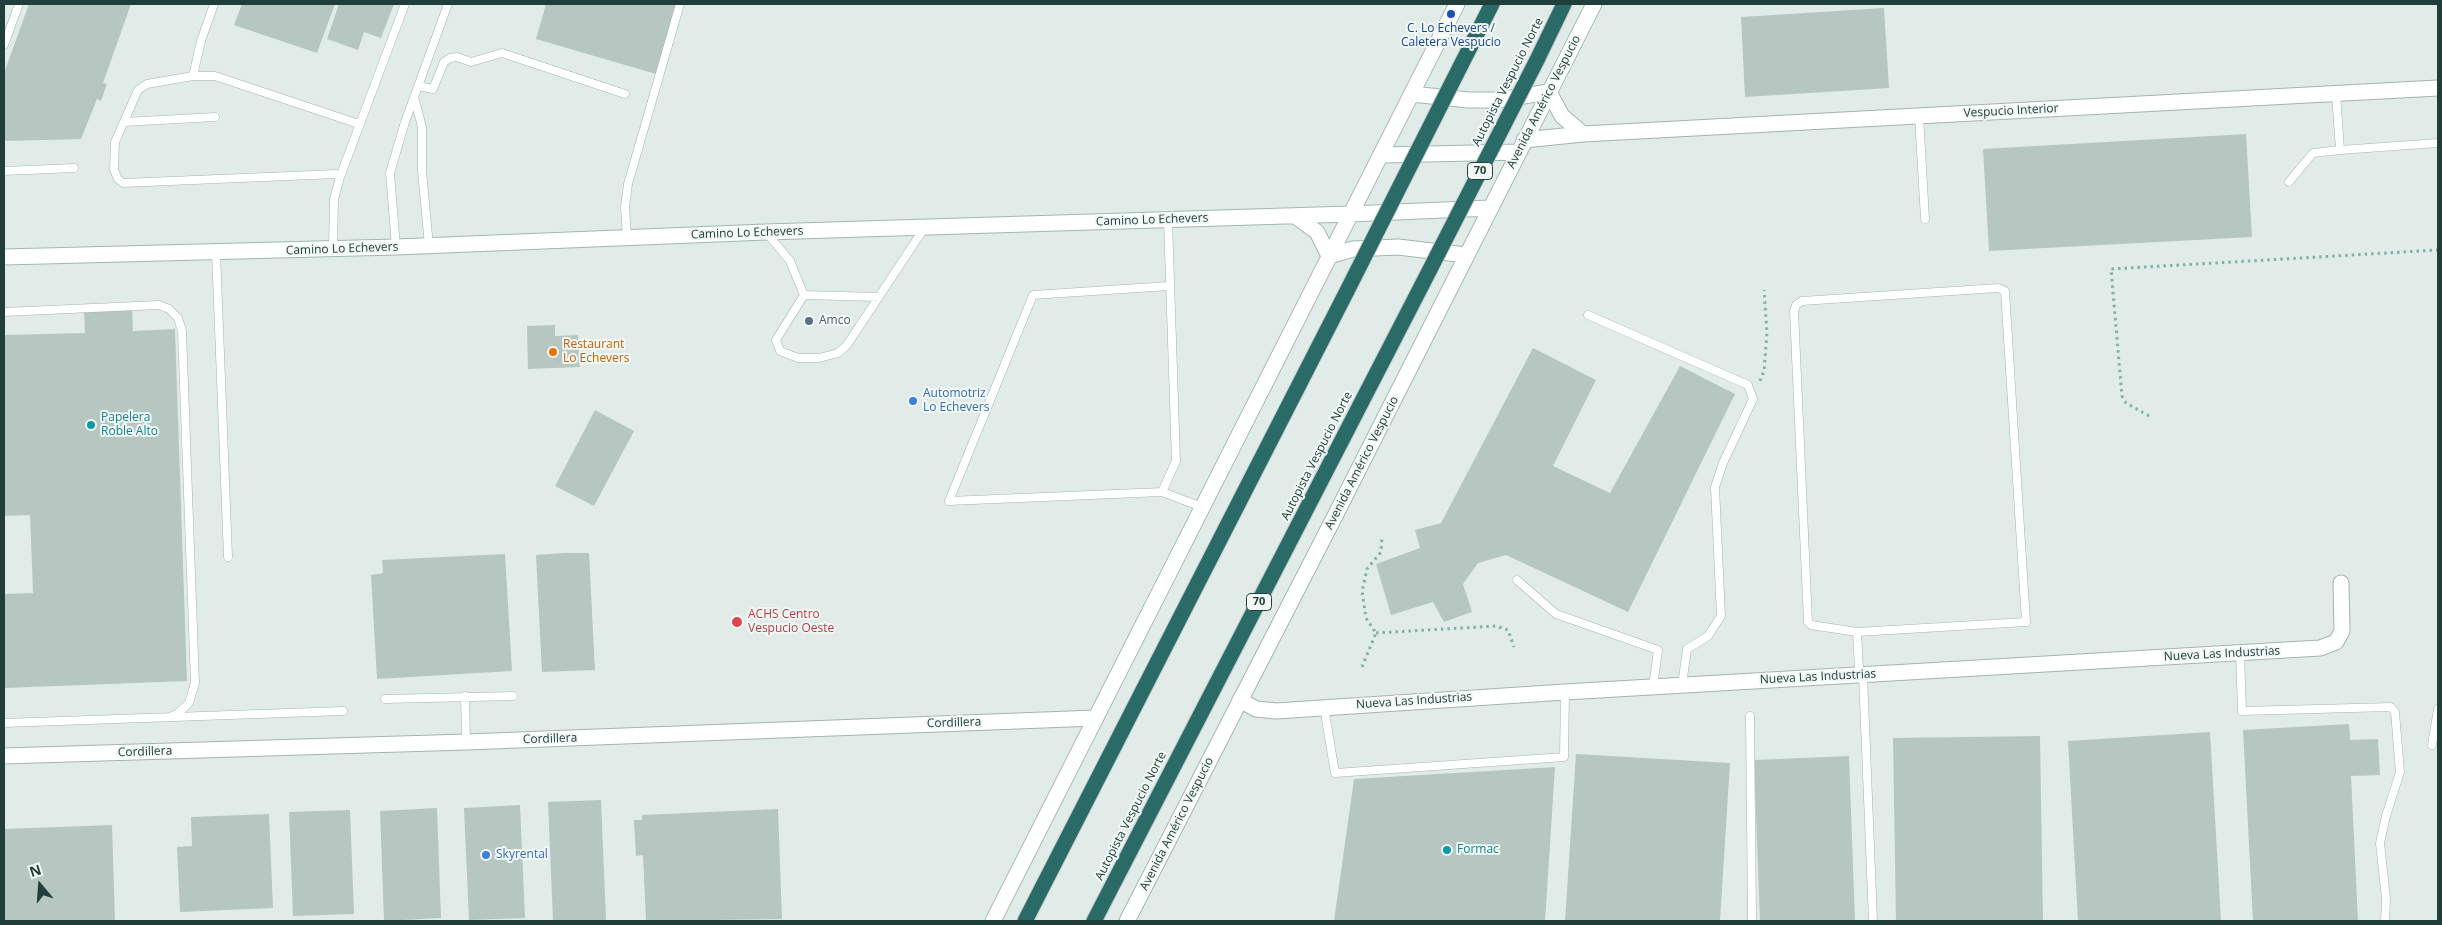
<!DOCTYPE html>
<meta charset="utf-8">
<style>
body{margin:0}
#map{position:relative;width:2442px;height:925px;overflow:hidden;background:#e1ece9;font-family:"Open Sans",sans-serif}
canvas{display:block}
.frame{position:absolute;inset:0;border:5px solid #203e3a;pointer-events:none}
.north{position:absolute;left:15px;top:860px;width:50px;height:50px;-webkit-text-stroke:4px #f1f8f6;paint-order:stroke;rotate:342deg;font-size:14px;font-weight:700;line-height:20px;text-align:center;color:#203e3a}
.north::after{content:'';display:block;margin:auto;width:18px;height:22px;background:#203e3a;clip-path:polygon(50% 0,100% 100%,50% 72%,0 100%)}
</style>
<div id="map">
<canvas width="2442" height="925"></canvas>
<div class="frame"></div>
<div class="north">N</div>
</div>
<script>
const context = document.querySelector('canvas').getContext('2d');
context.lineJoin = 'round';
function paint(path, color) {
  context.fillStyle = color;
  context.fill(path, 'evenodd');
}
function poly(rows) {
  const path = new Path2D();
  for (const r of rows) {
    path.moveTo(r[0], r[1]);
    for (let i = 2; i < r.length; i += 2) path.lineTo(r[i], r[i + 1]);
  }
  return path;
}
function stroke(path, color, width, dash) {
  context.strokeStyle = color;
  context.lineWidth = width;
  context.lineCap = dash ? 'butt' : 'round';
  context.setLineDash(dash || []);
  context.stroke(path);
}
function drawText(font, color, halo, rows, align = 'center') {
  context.font = font + ' "Open Sans",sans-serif';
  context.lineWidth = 4;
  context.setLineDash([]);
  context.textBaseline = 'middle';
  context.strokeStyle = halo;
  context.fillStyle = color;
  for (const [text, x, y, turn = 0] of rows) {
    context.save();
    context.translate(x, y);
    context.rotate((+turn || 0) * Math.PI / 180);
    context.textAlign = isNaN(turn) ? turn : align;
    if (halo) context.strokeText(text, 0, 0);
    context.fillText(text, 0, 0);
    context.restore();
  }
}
paint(poly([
 [29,4,131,4,103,83,107,84,101,101,97,99,81,139,4,141,4,73],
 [242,4,335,4,317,53,234,25],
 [339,4,394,4,381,38,364,32,358,50,327,39],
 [546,4,677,4,656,74,536,39],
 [1884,8,1889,88,1745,97,1741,17],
 [2246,134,2252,237,1989,251,1983,149],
 [132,307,133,331,175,329,187,681,4,688,4,594,33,593,30,515,4,516,4,335,85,333,84,309],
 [555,325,555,336,578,335,580,367,528,369,527,326],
 [1533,348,1596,380,1553,466,1610,493,1680,366,1735,394,1628,612,1506,555,1478,563,1463,584,1472,612,1444,622,1433,602,1391,615,1376,564,1420,548,1415,530,1441,523],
 [595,410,634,431,594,506,555,486],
 [565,553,589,553,595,670,542,672,536,555],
 [505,554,512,671,377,679,371,575,383,573,382,560],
 [2349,724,2350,740,2378,739,2380,775,2351,776,2358,921,2253,921,2243,730],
 [2210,732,2221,921,2078,921,2068,741],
 [2040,736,2043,921,1896,921,1893,738],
 [1576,754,1730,763,1720,921,1565,921],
 [1849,756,1855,921,1760,921,1754,760],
 [1555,767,1545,921,1334,921,1354,779],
 [601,800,606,920,553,921,548,802],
 [520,805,525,918,469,920,464,808],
 [437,808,441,918,384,921,380,811],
 [778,809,782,919,646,921,643,855,636,856,634,820,642,820,642,815],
 [350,810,354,914,293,916,289,812],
 [269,814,273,908,180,912,177,847,192,846,191,817],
 [112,825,115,921,4,921,4,829]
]), '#b6c7c2');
const lane = poly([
 [4,45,19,4],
 [193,76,201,41,214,4],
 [418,86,433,89,444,62,450,58,457,57,471,62,502,53,625,94],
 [414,97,422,127,422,171,429,246],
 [1919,116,1925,219],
 [124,122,215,117],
 [2340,150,2438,143],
 [4,171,74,168],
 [340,177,405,4],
 [2289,182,2313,153,2340,150,2336,94],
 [1168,220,1176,461,1162,492,1202,507],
 [766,232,790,261,804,295,776,340,780,351,798,358,819,358,838,353,847,345,925,227],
 [627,237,625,207,628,184,680,4],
 [396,247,390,173,405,122,448,4],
 [333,249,334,199,340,177,336,174,123,183,118,179,114,170,115,142,138,90,147,84,193,76,215,76,359,124],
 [216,252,228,557],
 [1998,288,2005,291,2026,622,1857,632,1811,625,1808,622,1794,311,1796,305,1802,301,1998,288],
 [804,295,879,297],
 [4,312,159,305,169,309,178,318,182,331,195,683,189,703,177,714,170,717],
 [1588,315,1748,385,1753,399,1723,463,1715,487,1721,616,1708,636,1687,649,1682,685],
 [1162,492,949,501,1033,295,1169,286],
 [1517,580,1556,614,1658,650,1653,687],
 [1857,632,1859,669,1863,675,1873,921],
 [2240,653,2242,711,2391,707,2395,712,2400,772,2386,816,2380,843,2386,899,2385,921],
 [465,696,466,742],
 [385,699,513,696],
 [1324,707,1335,773,1564,757,1565,692],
 [1750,716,1752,921],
 [4,723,343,711],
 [2432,745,2438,709]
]);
const street = poly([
 [1549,92,1562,116,1583,134],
 [1524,140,1583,134,2438,88],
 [1240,700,1256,709,1276,711,1565,692,2320,648,2336,642,2342,631,2341,583],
 [4,756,466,742,1096,718]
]);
const secondary = poly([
 [1412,94,1468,100,1498,100,1549,92],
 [1382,155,1518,152],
 [1295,216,1317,232,1329,256],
 [1329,256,1353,249,1398,247,1466,255],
 [4,257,396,247,766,232,1350,214,1490,208],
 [993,921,1457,4],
 [1127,921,1337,512,1594,4]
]);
const highway = poly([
 [1537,60,1564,4],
 [1460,67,1492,4],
 [1025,921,1347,291],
 [1094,921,1423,283]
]);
stroke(lane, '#a3b4b1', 9);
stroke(street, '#a3b4b1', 17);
stroke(secondary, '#9eb8b3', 17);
stroke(highway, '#c1c9c8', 17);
stroke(poly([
 [1760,381,1764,371,1767,333,1764,290],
 [2149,416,2126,403,2122,396,2111,269,2438,250],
 [1376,633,1496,626,1508,630,1514,647],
 [1362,667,1376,633,1366,618,1362,591,1367,569,1381,552,1382,537]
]), '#7fb1a9', 3, [2.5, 4]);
stroke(lane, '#fff', 8);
stroke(street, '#fff', 15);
stroke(secondary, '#fff', 15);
stroke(highway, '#2a6b67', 15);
const highwayBridge = poly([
 [1423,283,1537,60],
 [1347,291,1460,67]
]);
stroke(highwayBridge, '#c1c9c8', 17, []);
stroke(highwayBridge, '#2a6b67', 15);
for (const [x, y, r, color] of [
 [1451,14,5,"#1a4fb4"],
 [809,321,5,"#5c6f8a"],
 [553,352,5,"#e8710a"],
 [913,401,5,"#3f7fe0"],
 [91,425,5,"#0f9aa8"],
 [737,622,6,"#e0444e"],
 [1447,850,5,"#0f9aa8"],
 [486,855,5,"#3f7fe0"]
]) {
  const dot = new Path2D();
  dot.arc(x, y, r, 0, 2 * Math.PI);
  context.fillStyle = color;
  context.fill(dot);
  stroke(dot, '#f1f8f6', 2);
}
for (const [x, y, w] of [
 [1480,171,25],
 [1259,602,25]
]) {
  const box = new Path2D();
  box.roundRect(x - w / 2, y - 8.5, w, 17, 4);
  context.fillStyle = '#f1f8f6';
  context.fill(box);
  stroke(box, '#203e3a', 1);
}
drawText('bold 11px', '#203e3a', null, [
 ["70",1480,171],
 ["70",1259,602]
]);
drawText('12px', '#164399', '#f1f8f6', [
 ["C. Lo Echevers /",1451,29],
 ["Caletera Vespucio",1451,43]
]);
drawText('12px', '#203e3a', '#f1f8f6', [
 ["Autopista Vespucio Norte",1508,82,-63],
 ["Avenida Américo Vespucio",1544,102,-63],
 ["Vespucio Interior",2011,111,-3],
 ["Camino Lo Echevers",1152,220,-2],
 ["Camino Lo Echevers",747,233,-2],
 ["Camino Lo Echevers",342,249,-2],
 ["Autopista Vespucio Norte",1317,456,-63],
 ["Avenida Américo Vespucio",1362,463,-63],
 ["Nueva Las Industrias",2222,654,-3],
 ["Nueva Las Industrias",1818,677,-3],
 ["Nueva Las Industrias",1414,701,-4],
 ["Cordillera",954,723,-2],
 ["Cordillera",550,739,-2],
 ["Cordillera",145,752,-2],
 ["Autopista Vespucio Norte",1131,816,-63],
 ["Avenida Américo Vespucio",1177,824,-63]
]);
drawText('12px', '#4e5e75', '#f1f8f6', [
 ["Amco",819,321]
], 'left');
drawText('12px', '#c56008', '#f1f8f6', [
 ["Restaurant",563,345],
 ["Lo Echevers",563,359]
], 'left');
drawText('12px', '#366cbe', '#f1f8f6', [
 ["Automotriz",923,394],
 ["Lo Echevers",923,408],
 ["Skyrental",496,855]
], 'left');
drawText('12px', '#0d838f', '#f1f8f6', [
 ["Papelera",101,418],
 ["Roble Alto",101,432],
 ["Formac",1457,850]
], 'left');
drawText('12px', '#be3a42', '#f1f8f6', [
 ["ACHS Centro",748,615],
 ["Vespucio Oeste",748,629]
], 'left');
</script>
